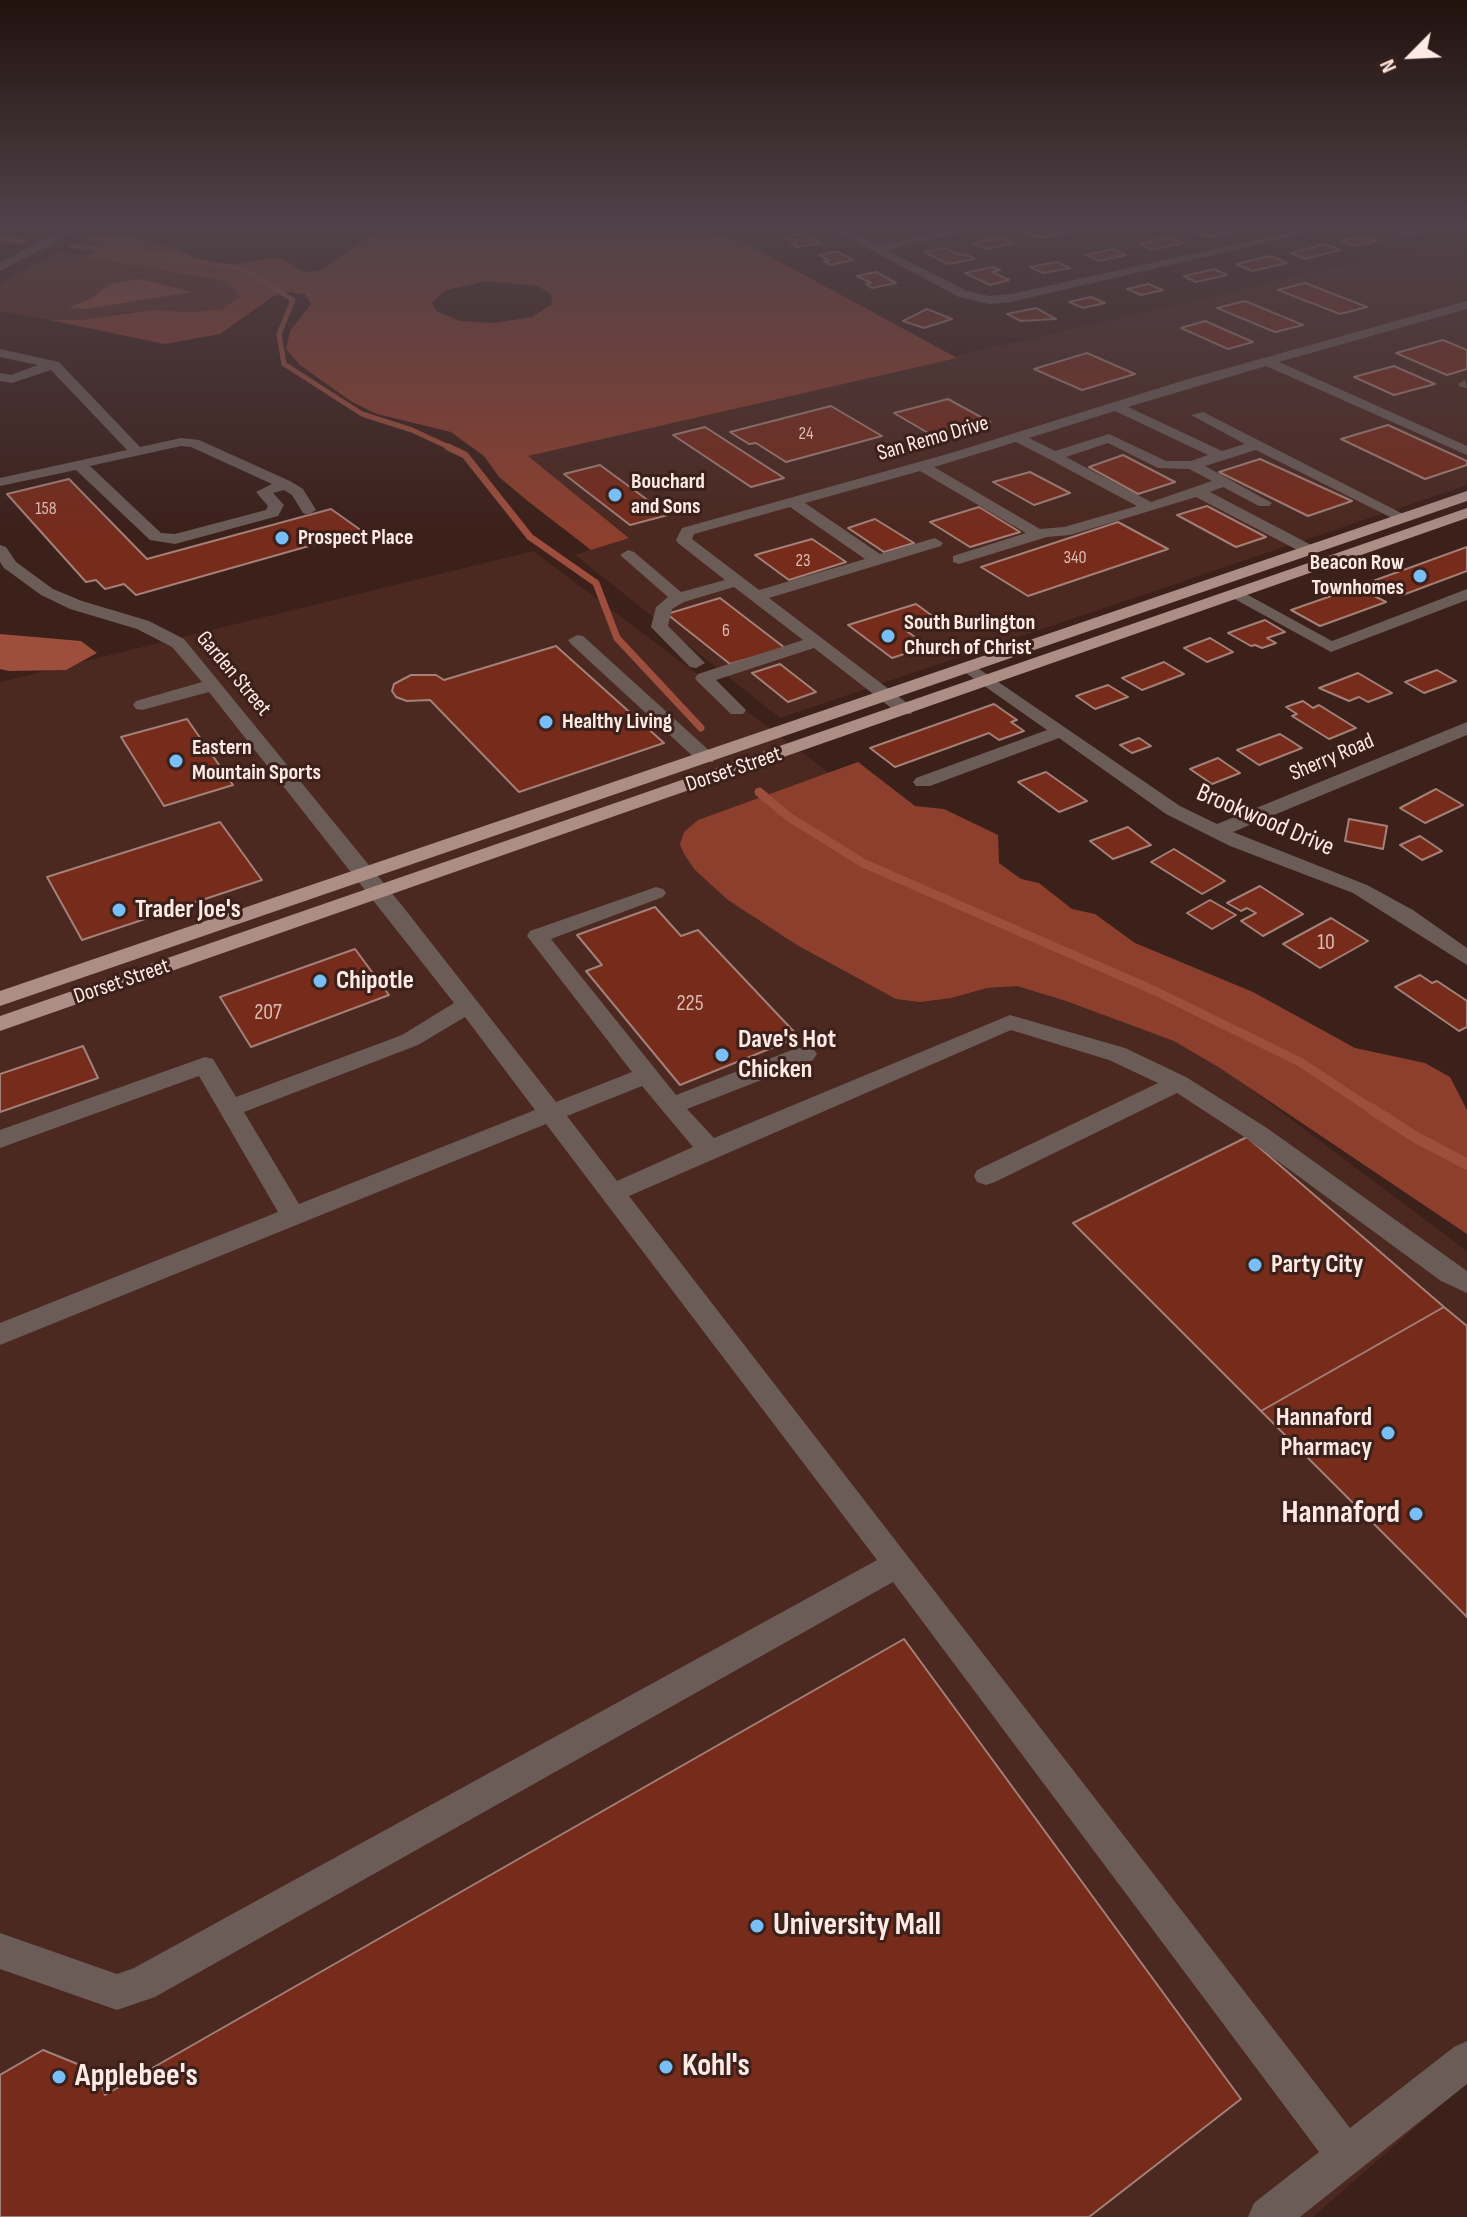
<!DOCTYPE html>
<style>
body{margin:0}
#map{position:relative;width:1467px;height:2217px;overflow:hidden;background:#3c201a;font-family:"Sofia Sans Condensed",sans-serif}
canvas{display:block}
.north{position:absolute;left:1371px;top:16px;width:80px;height:80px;-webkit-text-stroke:6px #3c201a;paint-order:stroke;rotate:246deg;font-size:22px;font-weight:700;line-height:32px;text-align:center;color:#feeae5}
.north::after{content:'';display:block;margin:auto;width:28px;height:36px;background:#feeae5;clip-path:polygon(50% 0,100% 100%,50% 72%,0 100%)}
</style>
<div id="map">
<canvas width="1467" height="2217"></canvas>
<div class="north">N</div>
</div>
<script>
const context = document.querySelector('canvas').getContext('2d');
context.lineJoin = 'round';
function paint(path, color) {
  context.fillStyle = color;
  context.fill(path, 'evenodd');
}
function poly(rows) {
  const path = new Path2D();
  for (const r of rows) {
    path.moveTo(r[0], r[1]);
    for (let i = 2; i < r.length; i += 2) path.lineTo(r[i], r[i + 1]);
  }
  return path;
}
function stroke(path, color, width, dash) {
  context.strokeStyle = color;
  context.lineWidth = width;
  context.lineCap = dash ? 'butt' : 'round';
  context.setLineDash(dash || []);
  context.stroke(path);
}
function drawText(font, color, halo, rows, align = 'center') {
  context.font = font + ' "Sofia Sans Condensed",sans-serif';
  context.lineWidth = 6;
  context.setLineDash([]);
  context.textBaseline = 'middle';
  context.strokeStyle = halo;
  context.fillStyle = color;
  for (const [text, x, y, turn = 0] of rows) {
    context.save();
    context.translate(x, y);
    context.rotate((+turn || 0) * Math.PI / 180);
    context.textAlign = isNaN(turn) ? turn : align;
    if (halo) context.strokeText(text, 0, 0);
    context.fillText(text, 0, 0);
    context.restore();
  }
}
paint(poly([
 [1467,237,1467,485,780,718,575,555,629,537,527,456],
 [533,551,1467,1251,1467,2082,1313,2217,0,2217,0,682]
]), '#4b2820');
paint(poly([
 [59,252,228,282,240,296,222,309,189,312,127,312,80,320,49,320,0,311,0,284]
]), '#5e2d22');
paint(poly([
 [385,226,608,226,715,233,744,242,957,358,528,456,629,538,591,550,529,502,499,477,484,456,451,432,377,414,352,402,300,365,286,349,290,331,311,304,305,294,287,292,272,297,220,334,165,344,49,320,80,320,153,310,189,312,222,309,240,296,228,282,86,257,104,246,86,240,96,234,138,238,180,250,207,265,230,266,268,258,283,259,304,272,319,271],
 [487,281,537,286,551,294,552,304,532,317,493,323,460,321,436,311,432,302,446,290],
 [858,762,915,806,944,809,998,835,999,863,1021,879,1039,883,1072,909,1095,914,1135,943,1253,992,1355,1048,1425,1063,1450,1077,1467,1110,1467,1234,1220,1068,1174,1041,1066,1001,1017,986,987,988,951,998,920,1002,896,999,797,945,728,900,695,870,684,854,680,844,684,832,698,820]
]), '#8d3f2e');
paint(poly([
 [139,279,192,292,86,309,69,308,92,298,109,284],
 [0,634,81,641,97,653,66,670,9,671,0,669]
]), '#9d4e3c');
stroke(poly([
 [0,240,24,241],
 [72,246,144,253,244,269,293,300,279,334,284,364,362,414,412,430,453,449]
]), '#9d4e3c', 5);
stroke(poly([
 [448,447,465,455,530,537,596,583,617,638,701,728]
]), '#9d4e3c', 7);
stroke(poly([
 [759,792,789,817,863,863,1151,989,1300,1062,1373,1110]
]), '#9d4e3c', 9);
stroke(poly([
 [1370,1108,1417,1138,1467,1164]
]), '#9d4e3c', 11);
const building = poly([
 [1054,226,1073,226,1080,230,1038,238,1025,232,1054,226],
 [1207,226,1219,226,1234,232,1208,237,1194,232,1212,228,1207,226],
 [1406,226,1421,226,1431,230,1407,235,1391,229,1406,226],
 [804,233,821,243,797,247,792,245,797,244,785,237,804,233],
 [1363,236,1377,242,1355,246,1341,241,1363,236],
 [1001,237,1014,243,987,249,974,243,1001,237],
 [1169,237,1183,243,1152,250,1139,244,1169,237],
 [1325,244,1340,250,1305,259,1290,253,1325,244],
 [945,248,960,255,966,254,975,259,948,264,924,252,945,248],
 [1113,249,1126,255,1099,261,1086,255,1113,249],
 [837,251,853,260,830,265,824,261,829,260,819,255,837,251],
 [1271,256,1287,263,1252,271,1236,264,1271,256],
 [1057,262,1070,268,1043,273,1030,267,1057,262],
 [993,267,1000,270,992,272,1009,280,990,285,965,273,993,267],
 [1214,269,1227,275,1196,282,1184,276,1214,269],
 [876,272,896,283,872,288,866,284,871,283,857,276,876,272],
 [1305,283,1367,307,1340,314,1278,290,1305,283],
 [1148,284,1163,290,1141,295,1127,289,1148,284],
 [1091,297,1105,303,1083,308,1069,302,1091,297],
 [1245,301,1303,325,1275,332,1217,308,1245,301],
 [1036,308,1056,319,1021,321,1007,314,1036,308],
 [927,309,952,319,924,328,903,321,927,309],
 [1205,321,1253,342,1228,349,1181,328,1205,321],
 [1443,340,1467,350,1467,369,1447,375,1396,353,1443,340],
 [1087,353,1135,374,1082,390,1034,369,1087,353],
 [1394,366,1435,384,1394,395,1354,377,1394,366],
 [948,399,990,422,935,437,894,413,948,399],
 [831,406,882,436,786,462,756,443,749,444,730,432,831,406],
 [1388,425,1467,461,1467,465,1425,479,1341,439,1388,425],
 [705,427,784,478,751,487,673,435,705,427],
 [1123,455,1175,482,1138,494,1089,467,1123,455],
 [1260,459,1352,501,1308,516,1219,472,1260,459],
 [600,465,668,515,630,525,564,474,600,465],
 [1030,472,1070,493,1034,505,993,482,1030,472],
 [69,479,147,559,331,509,362,531,136,595,124,584,105,589,96,580,86,582,7,494,69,479],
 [1207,506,1266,537,1236,547,1177,515,1207,506],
 [979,507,1020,532,970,547,930,522,979,507],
 [875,519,914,543,884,552,848,528,875,519],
 [1118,522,1168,549,1028,596,981,567,1118,522],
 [812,539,846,562,789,580,755,555,812,539],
 [1467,547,1467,571,1400,596,1373,581,1467,547],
 [1357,587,1386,602,1320,626,1291,610,1357,587],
 [720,598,785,648,730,664,667,614,720,598],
 [916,604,938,620,905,630,928,646,892,658,848,625,916,604],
 [1265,620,1285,632,1267,638,1276,643,1262,648,1255,645,1251,646,1228,633,1265,620],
 [1210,638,1233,652,1207,662,1184,648,1210,638],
 [556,646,664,743,519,792,430,700,407,701,396,697,392,691,394,684,411,675,436,675,444,680,556,646],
 [1164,662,1184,674,1142,690,1122,678,1164,662],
 [780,664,816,692,788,702,752,673,780,664],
 [1437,670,1456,681,1424,693,1405,682,1437,670],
 [1358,673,1392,693,1368,702,1359,697,1349,701,1319,688,1358,673],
 [1108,685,1128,697,1095,709,1076,696,1108,685],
 [1303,701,1313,708,1319,705,1356,728,1329,739,1292,716,1297,714,1286,707,1303,701],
 [994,704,1017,720,1011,722,1024,731,999,740,989,733,895,767,870,748,994,704],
 [187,719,233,785,164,806,121,737,187,719],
 [1280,734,1302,748,1259,765,1237,750,1280,734],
 [1139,738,1151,746,1132,753,1120,745,1139,738],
 [1218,758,1240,773,1212,784,1190,769,1218,758],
 [1046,772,1087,801,1059,812,1018,782,1046,772],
 [1436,789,1463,805,1425,823,1400,808,1436,789],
 [1349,819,1387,826,1383,849,1345,841,1349,819],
 [220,822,262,880,82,940,47,877,220,822],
 [1128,827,1151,845,1113,859,1090,841,1128,827],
 [1420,836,1442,851,1422,860,1400,845,1420,836],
 [1174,849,1225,881,1202,894,1151,862,1174,849],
 [1260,886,1303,914,1263,936,1241,921,1256,913,1247,908,1241,911,1227,903,1260,886],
 [1210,900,1236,915,1212,929,1187,913,1210,900],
 [655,907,681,936,698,930,799,1037,680,1085,586,971,602,965,577,935,655,907],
 [1331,918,1368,941,1320,968,1283,944,1331,918],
 [355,949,389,995,251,1047,220,997,355,949],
 [1420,975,1432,983,1437,981,1467,1001,1467,1027,1459,1031,1395,987,1420,975],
 [83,1046,98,1078,0,1112,0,1074,83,1046],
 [1247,1137,1444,1307,1261,1411,1073,1223,1247,1137],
 [1444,1307,1467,1326,1467,1617,1261,1411,1444,1307],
 [904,1639,1241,2099,1089,2217,0,2217,0,2075,43,2050,97,2072,105,2095,904,1639]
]);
paint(building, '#762b1b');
stroke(building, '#a38078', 2);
paint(poly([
 [66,226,78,226,57,242,0,271,0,263,66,226],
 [360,226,372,226,373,227,367,230,360,226],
 [826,226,840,226,877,245,970,226,992,226,886,250,967,291,989,296,1011,294,1318,226,1338,226,1011,302,989,304,959,297,826,226],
 [1467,301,1467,309,1279,362,1467,446,1467,455,1266,366,1128,407,1222,451,1245,444,1191,415,1203,412,1411,518,1408,521,1398,521,1256,450,1205,466,1272,503,1269,506,1259,506,1223,487,1210,492,1315,547,1315,553,1303,553,1196,497,1070,535,1047,537,959,564,953,562,953,556,1026,533,920,471,805,503,880,554,935,538,943,543,941,546,769,598,911,706,914,710,911,714,899,714,814,648,716,680,746,710,743,714,731,714,698,682,695,678,698,674,803,640,734,587,684,602,672,609,668,626,705,663,696,668,690,667,651,627,656,607,668,597,620,555,628,550,634,552,681,592,725,580,678,543,676,540,682,528,951,453,1185,380,1467,301],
 [1115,411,1208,455,1191,461,1166,461,1109,434,1055,451,1029,438,1115,411],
 [1016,442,1049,459,1137,506,1064,527,1040,529,934,467,1016,442],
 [1108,443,1158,468,1189,469,1212,481,1151,502,1066,457,1108,443],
 [790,507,865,559,759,590,692,539,694,534,790,507],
 [0,349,59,362,140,447,181,438,199,440,290,481,303,489,316,510,308,515,303,513,292,495,284,490,273,493,284,505,278,516,175,544,150,540,76,470,0,486,0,478,127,450,51,370,12,383,0,381,0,373,11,375,38,365,0,357,0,349],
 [181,446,191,447,272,484,256,492,268,506,266,510,175,534,161,533,90,466,181,446],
 [1465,380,1467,388,1460,387,1458,384,1465,380],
 [0,545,6,547,16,562,53,589,82,601,149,621,184,639,404,908,556,1102,632,1072,527,936,530,931,656,887,663,889,666,893,663,897,551,939,676,1095,797,1048,813,1048,817,1054,813,1060,687,1109,714,1138,1010,1015,1125,1048,1186,1077,1267,1128,1467,1271,1467,1293,1441,1281,1249,1140,1177,1093,995,1182,986,1185,977,1182,974,1176,977,1170,1158,1083,1109,1060,1011,1030,629,1196,1350,2128,1454,2047,1467,2041,1467,2084,1300,2217,1248,2217,1254,2203,1319,2152,893,1582,155,1997,117,2010,0,1969,0,1933,117,1974,134,1968,877,1560,546,1124,0,1345,0,1323,278,1212,199,1076,0,1148,0,1130,205,1057,213,1059,236,1097,402,1035,454,1003,209,692,142,710,136,709,133,705,136,701,202,682,172,647,137,629,70,609,41,595,4,568,0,562,0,545],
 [465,1017,535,1110,299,1204,244,1112,418,1045,465,1017],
 [642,1086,693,1147,617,1181,567,1116,642,1086],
 [1237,589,1332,641,1467,589,1467,600,1331,652,1231,597,1229,594,1231,591,1237,589],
 [577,635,583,636,713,754,715,758,713,762,699,762,571,644,568,640,577,635],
 [969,662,1180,806,1217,824,1467,722,1467,735,1233,832,1367,885,1413,910,1467,948,1467,965,1353,893,1230,846,1166,814,1059,738,930,786,916,786,913,782,916,778,1047,730,963,671,960,667,969,662]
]), '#6b5c58');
paint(poly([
 [1467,491,1467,501,0,1006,0,991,1467,491],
 [1467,508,1467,518,0,1031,0,1016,1467,508]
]), '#ac8e87');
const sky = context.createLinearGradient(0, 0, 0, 537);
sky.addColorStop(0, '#21120e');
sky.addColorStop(0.42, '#504249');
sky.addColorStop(1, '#50424900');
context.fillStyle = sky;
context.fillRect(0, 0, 1467, 537);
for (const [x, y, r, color] of [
 [615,495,8,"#78bff7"],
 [282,538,8,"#78bff7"],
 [1420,576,8,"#78bff7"],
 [888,636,8,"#78bff7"],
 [546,722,8,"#78bff7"],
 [176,761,8,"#78bff7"],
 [119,910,8,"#78bff7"],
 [320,981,8,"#78bff7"],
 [722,1055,8,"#78bff7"],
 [1255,1265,8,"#78bff7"],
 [1388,1433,8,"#78bff7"],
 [1416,1514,8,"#78bff7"],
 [757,1926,8,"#78bff7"],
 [666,2067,8,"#78bff7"],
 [59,2077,8,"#78bff7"]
]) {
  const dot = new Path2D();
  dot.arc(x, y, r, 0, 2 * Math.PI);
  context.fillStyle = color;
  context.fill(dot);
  stroke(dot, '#3c201a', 3);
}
drawText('18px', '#dcbab2', null, [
 ["24",806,434],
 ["158",46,509],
 ["340",1075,558],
 ["23",803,561],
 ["6",726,631]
]);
drawText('22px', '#feeae5', '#3c201a', [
 ["San Remo Drive",933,439,-16],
 ["Garden Street",233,674,50],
 ["Sherry Road",1332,758,-23],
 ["Dorset Street",734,770,-19],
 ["Dorset Street",122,982,-19]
]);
drawText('bold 22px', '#feeae5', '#3c201a', [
 ["Bouchard",631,482],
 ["and Sons",631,507],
 ["Prospect Place",298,538],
 ["Beacon Row",1404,563,"right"],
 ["Townhomes",1404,588,"right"],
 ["South Burlington",904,623],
 ["Church of Christ",904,648],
 ["Healthy Living",562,722],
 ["Eastern",192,748],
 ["Mountain Sports",192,773]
], 'left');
drawText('22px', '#dcbab2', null, [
 ["10",1326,943],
 ["225",690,1004],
 ["207",268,1013]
]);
drawText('26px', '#feeae5', '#3c201a', [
 ["Brookwood Drive",1265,821,23]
]);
drawText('bold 26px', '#feeae5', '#3c201a', [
 ["Trader Joe's",135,910],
 ["Chipotle",336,981],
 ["Dave's Hot",738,1040],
 ["Chicken",738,1070],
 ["Party City",1271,1265],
 ["Hannaford",1372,1418,"right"],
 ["Pharmacy",1372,1448,"right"]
], 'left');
drawText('bold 32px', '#feeae5', '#3c201a', [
 ["Hannaford",1400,1514,"right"],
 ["University Mall",773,1926],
 ["Kohl's",682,2067],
 ["Applebee's",75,2077]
], 'left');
</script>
